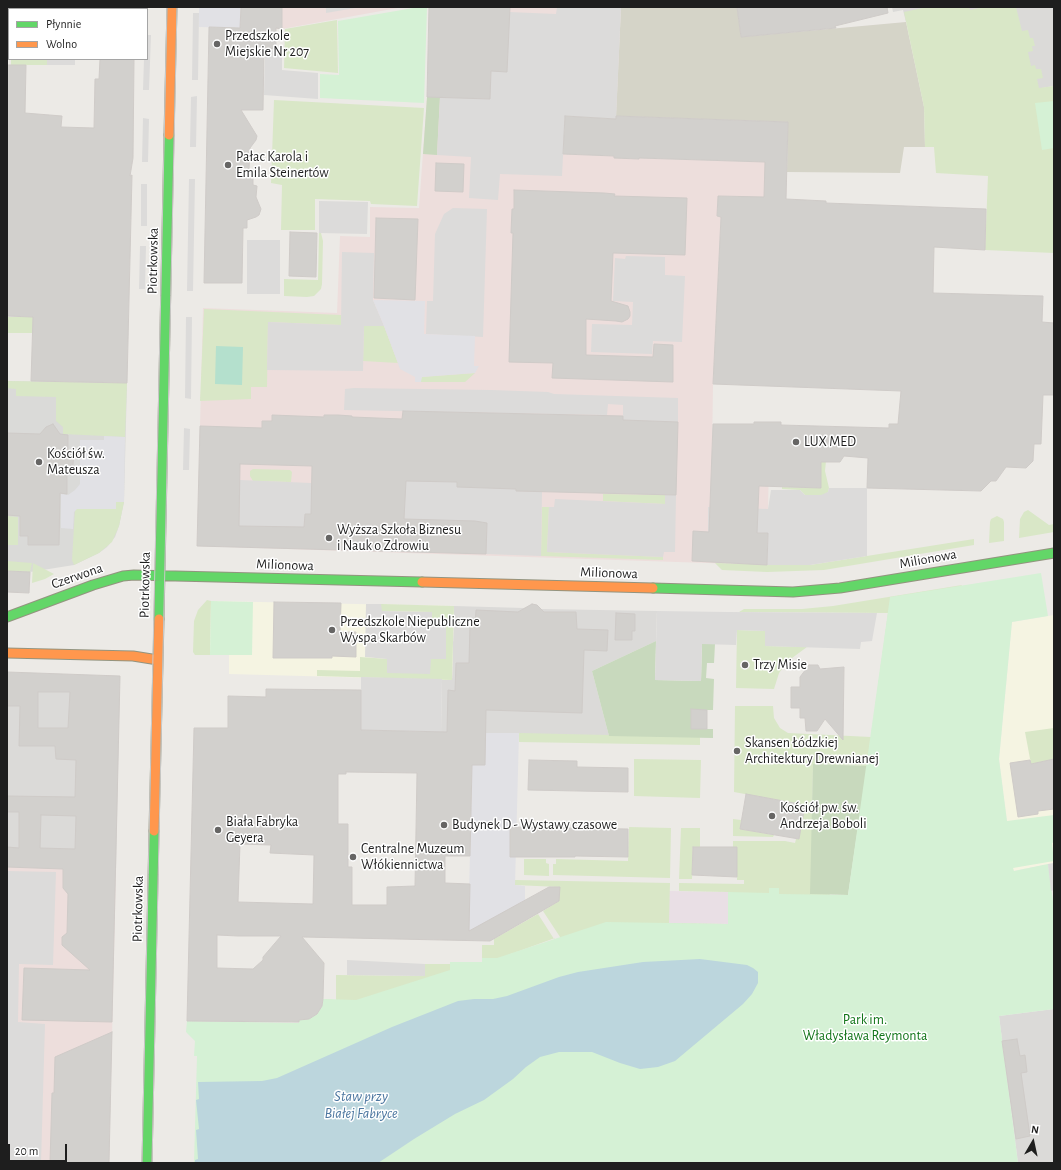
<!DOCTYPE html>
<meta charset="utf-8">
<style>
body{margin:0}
#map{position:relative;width:1061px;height:1170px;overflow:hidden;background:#eceae6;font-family:"Alegreya Sans",sans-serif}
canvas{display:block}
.frame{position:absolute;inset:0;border:8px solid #1e1e1e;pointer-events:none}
.legend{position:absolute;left:8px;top:8px;width:140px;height:52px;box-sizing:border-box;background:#fff;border:1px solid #a5a5a5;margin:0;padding:5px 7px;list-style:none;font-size:12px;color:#1e1e1e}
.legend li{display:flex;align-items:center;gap:8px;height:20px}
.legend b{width:20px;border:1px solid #a5a5a5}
.north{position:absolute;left:1013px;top:1122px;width:40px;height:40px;-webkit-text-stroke:3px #fff;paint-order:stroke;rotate:9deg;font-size:11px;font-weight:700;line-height:16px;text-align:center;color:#1e1e1e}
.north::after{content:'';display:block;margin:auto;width:14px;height:18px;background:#1e1e1e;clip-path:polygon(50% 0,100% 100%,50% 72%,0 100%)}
.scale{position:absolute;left:8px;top:1144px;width:59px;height:18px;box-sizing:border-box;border:2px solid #1e1e1e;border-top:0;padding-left:5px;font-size:12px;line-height:14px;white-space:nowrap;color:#1e1e1e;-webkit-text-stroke:3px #fff;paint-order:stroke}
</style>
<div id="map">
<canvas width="1061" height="1170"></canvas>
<div class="frame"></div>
<ul class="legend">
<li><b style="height:5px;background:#63d668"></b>Płynnie</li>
<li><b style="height:5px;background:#ff974d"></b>Wolno</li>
</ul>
<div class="north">N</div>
<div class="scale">20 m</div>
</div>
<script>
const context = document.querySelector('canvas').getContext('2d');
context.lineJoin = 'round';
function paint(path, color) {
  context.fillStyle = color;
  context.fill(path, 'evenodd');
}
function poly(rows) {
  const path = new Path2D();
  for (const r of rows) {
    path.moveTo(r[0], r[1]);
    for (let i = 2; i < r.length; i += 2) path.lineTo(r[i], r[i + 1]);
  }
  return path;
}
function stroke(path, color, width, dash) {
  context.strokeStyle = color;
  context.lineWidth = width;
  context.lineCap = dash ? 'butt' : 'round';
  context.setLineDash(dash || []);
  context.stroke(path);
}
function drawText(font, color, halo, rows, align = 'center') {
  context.font = font + ' "Alegreya Sans",sans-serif';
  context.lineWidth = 3;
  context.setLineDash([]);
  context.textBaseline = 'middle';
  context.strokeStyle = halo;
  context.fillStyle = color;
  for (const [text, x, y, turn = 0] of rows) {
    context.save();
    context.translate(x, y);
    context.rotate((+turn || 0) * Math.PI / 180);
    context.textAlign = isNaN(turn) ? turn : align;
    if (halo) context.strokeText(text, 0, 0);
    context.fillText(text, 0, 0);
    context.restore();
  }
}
paint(poly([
 [892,7,1054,7,1054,86,1024,91,906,22,903,10,893,12],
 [532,604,537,605,541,609,657,611,656,641,592,671,609,736,441,732,442,679,452,679,454,606,524,608],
 [7,674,120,676,116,869,7,866],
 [1054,1009,1054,1163,1018,1163,999,1016]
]), '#dbdad8');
paint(poly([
 [241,7,403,7,282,29,240,28],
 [429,7,621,7,616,119,565,116,563,154,614,156,615,158,638,159,639,158,765,162,765,178,787,178,786,199,738,198,738,196,718,196,717,216,721,217,713,384,712,456,712,457,769,459,767,565,197,546,203,308,337,313,340,236,370,237,370,207,419,208,427,97],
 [7,866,116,869,109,1163,7,1163]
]), '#eddedc');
paint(poly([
 [669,891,728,892,728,924,669,923]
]), '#e9dfe5');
paint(poly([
 [211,601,454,606,452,680,229,674,229,655,210,655],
 [1054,615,1054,863,1013,871,999,759,1012,622]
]), '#f5f4e2');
paint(poly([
 [7,381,127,383,124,502,119,526,115,537,107,547,99,553,74,565,30,572,7,571]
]), '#dadad8');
paint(poly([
 [621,7,737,7,741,37,906,22,924,107,925,147,904,147,900,173,787,172,788,122,616,116]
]), '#d5d4c8');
paint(poly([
 [927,7,969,7,970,10,984,7,1016,7,1022,31,1028,30,1030,38,1033,38,1035,46,1032,46,1033,51,1028,52,1031,66,1035,65,1036,69,1041,69,1043,78,1037,79,1039,88,1054,86,1054,253,985,250,988,176,936,173,934,147,925,147,924,107,904,12],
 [337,20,338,73,284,68,285,29],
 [11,59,47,59,47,65,11,65],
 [274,100,424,108,417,206,371,204,370,201,315,199,315,230,281,230,282,185,271,183],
 [319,233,321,233,323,241,322,284,321,289,314,296,307,297,284,296,284,279,318,280],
 [204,309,341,315,341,325,268,322,267,387,251,387,251,399,200,401],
 [7,317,33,317,33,333,7,333],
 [364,326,384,326,398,363,363,361],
 [475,373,465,382,421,382,421,377],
 [7,381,127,383,125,437,63,434,63,427,56,421,56,397,16,396,16,389,7,388],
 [821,461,826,461,825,471,829,488,828,492,825,495,805,495,800,490,782,489,782,487,820,488],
 [253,469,290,470,292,472,291,482,253,481,250,476,250,471],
 [603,494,665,495,665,504,603,501],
 [116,502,124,502,119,526,112,542,99,553,74,565,72,560,75,510,78,508,116,508],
 [542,507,549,507,547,552,663,557,663,560,541,556],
 [1028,510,1049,525,1054,524,1054,532,1019,538,1020,519,1024,512],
 [7,516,18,517,18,545,7,545],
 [997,516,1003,519,1004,522,1004,541,989,543,990,522,991,519],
 [974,539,974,545,824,570,767,572,722,570,715,563,810,565],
 [7,561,32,563,30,572,7,571],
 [33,563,54,574,45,579,32,583],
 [962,585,815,929,564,949,560,937,543,911,559,901,559,887,515,885,515,880,670,883,669,923,728,924,728,892,679,891,679,883,744,884,744,880,737,880,737,847,733,847,733,841,785,841,795,843,796,839,799,839,804,805,734,792,735,706,773,706,774,718,780,728,788,733,871,737,888,613,739,612,744,609,802,609,833,606],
 [813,764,867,766,812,839],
 [207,600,211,601,210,655,195,655,193,652,194,621,198,610],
 [381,604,454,606,452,680,317,676,317,670,360,671,360,657,388,659,387,673,431,659,446,659,431,626,431,612,381,611],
 [737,630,765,631,765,646,807,647,788,661,779,673,774,689,736,688],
 [1054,728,1054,759,1031,764,1025,732],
 [519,733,700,737,700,745,519,742],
 [634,759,701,760,700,798,634,796],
 [733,819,741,820,740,829,774,835,773,837,733,836],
 [629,827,671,828,670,878,553,875,553,864,556,864,556,859,628,861],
 [681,828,700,828,700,847,693,847,692,879,679,879],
 [524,859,546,859,546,863,549,864,549,876,524,875],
 [538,914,554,939,555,938,319,1024,186,1032,299,1023,310,1020,318,1015,325,999,336,1000,336,975,424,976,425,964,450,964,450,962,482,962,482,945,494,945,494,939]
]), '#d9e7c7');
paint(poly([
 [427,97,440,97,437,155,423,154],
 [656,641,655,680,701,681,702,644,715,644,714,663,707,663,706,678,714,679,713,710,691,710,691,729,713,729,713,738,609,736,592,671],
 [813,764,867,766,848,895,810,894]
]), '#c8d9bd');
paint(poly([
 [419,7,427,7,424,103,320,98,320,74,339,75,338,21],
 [1054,101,1054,148,1042,150,1035,103],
 [1041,573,1048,616,1012,622,999,759,1007,821,1054,815,1054,842,1052,843,1054,861,1013,868,1014,871,1048,864,1054,909,1054,1009,999,1016,1018,1163,194,1163,197,1056,194,1056,195,1041,186,1032,187,1021,299,1023,299,1020,309,1019,317,1014,322,1006,323,999,356,1000,450,970,450,962,482,962,482,958,497,958,606,922,728,924,728,892,769,893,769,888,779,888,779,894,848,895,890,597],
 [211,601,253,602,252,655,210,655]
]), '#d5f1d5');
paint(poly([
 [216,346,243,347,242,385,215,384]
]), '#b4e0cd');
paint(poly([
 [326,7,361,7,326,13],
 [557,7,621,7,616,119,565,116,562,176,500,174,498,200,469,198,471,157,437,155,440,97,490,99,491,71,507,71,509,12,556,14],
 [193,13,199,13,198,80,192,80],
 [147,35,151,35,149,90,143,90,144,59,147,59],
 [265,50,282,51,282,70,318,73,318,99,264,95],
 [47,59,75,59,75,65,47,65],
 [197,96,196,147,190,147,191,97],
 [143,118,149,119,148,162,142,162],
 [189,179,195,179,193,291,187,291],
 [141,184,147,184,147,226,141,226],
 [319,201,368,202,367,234,319,233],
 [453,208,487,209,483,337,426,334,427,301,433,301,435,234,444,214],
 [247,240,280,240,280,294,247,294],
 [140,246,146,246,145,289,139,289],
 [342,252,374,253,373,300,384,326,364,326,363,371,267,370,268,322,341,325],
 [626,256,665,257,665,275,685,276,682,342,653,341,652,354,591,352,592,324,632,325,633,302,613,301,615,258,625,259],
 [186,317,192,317,191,399,185,398],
 [354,388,491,390,548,392,554,394,678,398,678,422,623,420,623,405,608,404,607,415,344,410,345,389],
 [184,428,190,429,189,470,183,470],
 [320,475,457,482,516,489,516,491,542,492,541,556,486,554,487,523,475,522,404,526,404,509,321,514,305,514,304,527,239,526,240,480,311,483,311,486,319,486],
 [829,488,867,488,867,556,810,565,767,565,768,533,708,532,708,507,768,509,771,490,800,490,805,495,821,495,828,492],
 [665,495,676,495,675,552,664,552,663,557,547,552,549,507,554,507,555,499,665,504],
 [366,604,381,604,382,611,432,612,432,626,446,626,446,659,431,659,430,674,387,673,387,659,365,657],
 [657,611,728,612,877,613,872,641,861,642,860,649,765,646,765,631,737,630,736,645,702,644,701,681,655,680],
 [361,677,442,679,441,732,361,730],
 [1054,863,1054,890,1051,891,1048,864],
 [7,871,56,872,53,965,19,964,18,1022,45,1024,41,1163,7,1163],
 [347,960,425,964,425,976,347,975]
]), '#dcdbda');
paint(poly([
 [199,7,241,7,240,28,199,27],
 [373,300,425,301,424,334,475,336,474,366,479,366,475,373,422,377,421,382,415,382,415,377,400,369,384,326],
 [104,436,125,437,124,502,116,502,116,509,77,509,74,512,73,529,61,528,61,494,68,495,75,490,80,484,80,440,104,440],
 [485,733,519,733,515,885,525,886,525,900,468,940,472,765,485,765]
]), '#e1e1e5');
paint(poly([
 [700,959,747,965,753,968,758,972,758,983,752,994,743,1004,675,1061,658,1067,640,1069,620,1063,592,1052,559,1052,540,1057,526,1067,513,1079,484,1100,455,1114,414,1139,378,1163,195,1163,195,1160,198,1159,196,1130,199,1129,196,1100,199,1099,198,1082,262,1081,277,1078,392,1027,458,1001,474,999,493,999,507,996,559,977,578,972,643,962]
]), '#bcd6dd');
const building = poly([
 [241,7,282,7,282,29,276,28,276,49,264,48,263,110,241,110,257,136,256,140,250,148,249,170,253,172,253,185,257,186,256,197,261,209,259,215,256,217,247,220,247,228,243,228,242,283,204,283,209,27,240,28,241,7],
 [429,7,510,7,507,72,491,71,490,99,427,97,429,7],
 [737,7,887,7,888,13,835,26,836,28,741,37,737,7],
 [100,59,134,59,133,158,130,176,132,175,127,383,31,381,33,317,7,316,7,65,26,65,25,113,62,116,61,127,94,128,95,79,99,79,100,59],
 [565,116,616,119,616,116,788,122,786,199,826,201,826,203,986,209,985,250,934,247,933,293,1043,296,1042,322,1054,323,1054,395,1043,395,1041,444,1034,444,1033,461,1026,468,1006,467,996,481,991,481,981,491,867,488,868,458,844,456,840,462,821,462,821,488,759,486,757,533,768,533,767,565,692,561,693,531,709,532,713,424,754,424,754,422,781,422,781,425,889,428,889,424,898,424,901,391,713,384,721,217,717,216,718,196,764,197,765,162,639,158,639,159,614,158,614,156,563,154,565,116],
 [436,163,464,164,463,192,435,191,436,163],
 [514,190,604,193,615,194,614,196,687,198,685,255,613,253,611,301,628,306,630,312,630,316,628,319,622,322,616,321,586,319,586,355,653,357,654,344,673,345,673,382,552,378,553,363,509,362,513,233,511,233,512,209,514,209,514,190],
 [376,218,418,219,415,300,374,298,376,218],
 [290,232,317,233,316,277,289,276,290,232],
 [403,411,623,416,623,420,678,422,676,495,516,491,516,489,457,487,457,482,406,481,404,519,475,521,487,523,486,554,197,546,200,426,262,428,262,421,272,421,272,415,324,417,324,415,338,415,352,416,352,417,402,419,403,411],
 [240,464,312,466,311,514,305,514,304,527,239,526,240,464],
 [53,424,60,434,68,435,68,454,74,454,72,474,67,474,67,494,60,493,59,545,28,545,28,536,20,536,20,516,7,515,7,433,40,434,46,427,53,424],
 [7,571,30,572,29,593,7,592,7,571],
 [274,602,341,603,340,632,356,632,356,657,332,656,332,658,273,658,274,602],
 [532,604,537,605,544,612,576,612,577,629,608,630,607,651,584,650,582,713,486,710,485,765,472,765,470,856,445,856,445,883,470,884,469,931,549,887,560,887,559,901,490,941,302,937,324,963,323,999,322,1006,317,1014,309,1019,299,1020,299,1022,187,1021,194,728,228,728,228,696,266,697,266,689,361,690,361,730,447,732,448,690,455,691,456,663,469,663,470,625,475,626,476,610,518,612,532,604],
 [346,772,417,773,415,886,387,887,387,905,352,905,352,867,348,867,348,824,338,824,338,774,346,774,346,772],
 [240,844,271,845,270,853,314,855,313,904,238,902,240,844],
 [217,935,238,936,281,936,263,957,263,960,253,969,217,968,217,935],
 [616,613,635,614,635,631,632,631,632,640,615,640,616,613],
 [809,665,818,665,820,669,844,667,843,740,825,719,817,731,806,731,805,718,800,718,800,708,791,708,791,687,800,687,800,677,809,665],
 [7,672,120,676,112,1022,22,1020,24,968,90,970,62,945,62,937,67,933,68,894,63,888,63,869,7,867,7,847,19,848,19,812,7,812,7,796,75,797,76,760,56,759,55,746,19,746,20,706,7,706,7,672],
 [38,692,70,692,68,728,38,728,38,692],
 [41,815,76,816,75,849,40,848,41,815],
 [691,709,707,710,707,729,691,729,691,709],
 [1054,759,1054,809,1038,811,1038,814,1018,817,1010,763,1030,760,1031,764,1054,759],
 [529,760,577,761,577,767,628,768,628,792,528,790,529,760],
 [746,794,805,805,799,839,740,829,746,794],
 [510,827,628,829,628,857,575,856,575,857,510,857,510,827],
 [693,847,737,847,737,877,692,875,693,847],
 [112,1032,109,1163,50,1163,52,1093,54,1093,55,1057,112,1032],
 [1017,1039,1020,1056,1025,1055,1027,1072,1021,1073,1030,1136,1016,1139,1002,1041,1017,1039]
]);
paint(building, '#d2d0cd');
stroke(building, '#cfcbc8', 1);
const fast = poly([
 [653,588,793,592,840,588,1054,553],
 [7,617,93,585,123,576,134,575,422,582],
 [159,619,169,135],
 [147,1163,154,831]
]);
const slow = poly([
 [169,135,172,7],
 [422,582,653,588],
 [7,653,133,656,158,660],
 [154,831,159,619]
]);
stroke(fast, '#93947f', 11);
stroke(slow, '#93947f', 11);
stroke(fast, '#63d668', 9);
stroke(slow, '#ff974d', 9);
stroke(poly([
 [142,1163,167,7],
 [152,1163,177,7]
]), '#cacac9', 1);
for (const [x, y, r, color] of [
 [217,44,4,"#666564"],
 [228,165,4,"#666564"],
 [796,442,4,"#666564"],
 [39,462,4,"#666564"],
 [329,538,4,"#666564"],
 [332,630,4,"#666564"],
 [745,665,4,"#666564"],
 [737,751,4,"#666564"],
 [772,816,4,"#666564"],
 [444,825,4,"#666564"],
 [218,830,4,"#666564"],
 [353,857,4,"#666564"]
]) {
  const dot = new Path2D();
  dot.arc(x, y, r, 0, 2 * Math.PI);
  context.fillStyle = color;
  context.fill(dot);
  stroke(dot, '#fff', 1.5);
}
drawText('14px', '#1e1e1e', '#fff', [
 ["Przedszkole",225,36],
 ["Miejskie Nr 207",225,52],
 ["Pałac Karola i",236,157],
 ["Emila Steinertów",236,173],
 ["LUX MED",804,442],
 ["Kościół św.",47,454],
 ["Mateusza",47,470],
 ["Wyższa Szkoła Biznesu",337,530],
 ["i Nauk o Zdrowiu",337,546],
 ["Przedszkole Niepubliczne",340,622],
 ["Wyspa Skarbów",340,638],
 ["Trzy Misie",753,665],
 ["Skansen Łódzkiej",745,743],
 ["Architektury Drewnianej",745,759],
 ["Kościół pw. św.",780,808],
 ["Andrzeja Boboli",780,824],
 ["Biała Fabryka",226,822],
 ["Geyera",226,838],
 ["Budynek D - Wystawy czasowe",452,825],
 ["Centralne Muzeum",361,849],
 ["Włókiennictwa",361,865]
], 'left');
drawText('14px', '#1e1e1e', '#fff', [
 ["Piotrkowska",153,261,-89],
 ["Milionowa",928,559,-10],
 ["Milionowa",285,565,2],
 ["Milionowa",609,573,2],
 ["Czerwona",77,576,-19],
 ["Piotrkowska",145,585,-89],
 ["Piotrkowska",138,909,-89]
]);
drawText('14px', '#127519', '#fff', [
 ["Park im.",865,1020],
 ["Władysława Reymonta",865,1036]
]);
drawText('italic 15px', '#4d77a0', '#fff', [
 ["Staw przy",361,1096],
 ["Białej Fabryce",361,1113]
]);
</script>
